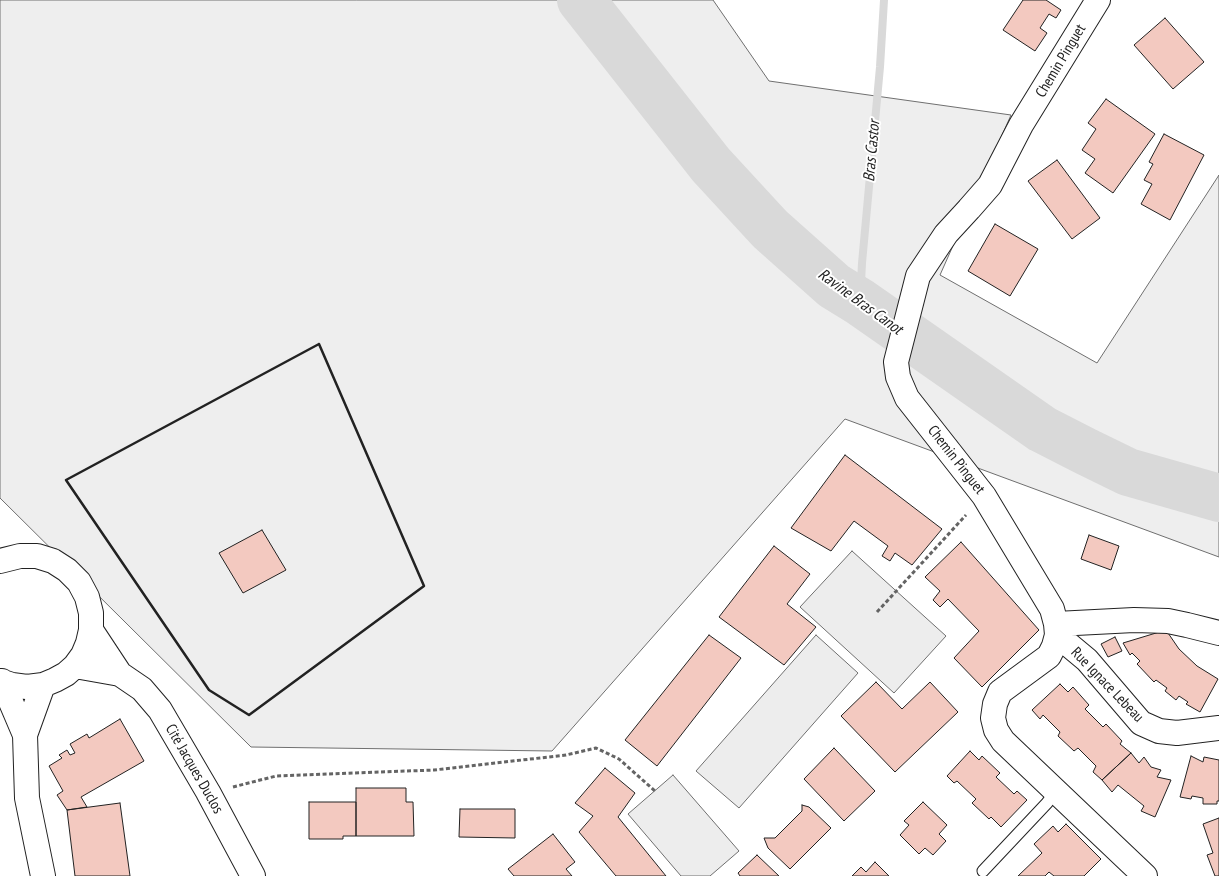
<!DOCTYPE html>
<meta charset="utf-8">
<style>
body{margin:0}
canvas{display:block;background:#fff}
</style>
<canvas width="1219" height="876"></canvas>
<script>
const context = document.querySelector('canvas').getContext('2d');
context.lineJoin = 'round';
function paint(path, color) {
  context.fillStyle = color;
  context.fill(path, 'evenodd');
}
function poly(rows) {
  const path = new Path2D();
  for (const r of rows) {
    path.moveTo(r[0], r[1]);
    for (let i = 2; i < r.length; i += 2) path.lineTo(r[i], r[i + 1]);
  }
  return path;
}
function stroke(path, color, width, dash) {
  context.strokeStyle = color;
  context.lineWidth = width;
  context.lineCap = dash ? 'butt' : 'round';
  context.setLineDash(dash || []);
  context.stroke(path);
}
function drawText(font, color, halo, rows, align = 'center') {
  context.font = font + ' "PT Sans Narrow",sans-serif';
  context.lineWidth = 4;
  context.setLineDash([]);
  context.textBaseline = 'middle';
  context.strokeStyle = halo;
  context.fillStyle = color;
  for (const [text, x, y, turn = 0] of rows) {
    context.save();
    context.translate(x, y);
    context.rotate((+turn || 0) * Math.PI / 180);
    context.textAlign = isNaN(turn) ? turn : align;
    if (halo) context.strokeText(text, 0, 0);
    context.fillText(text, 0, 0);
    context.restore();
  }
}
const green = poly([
 [0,0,713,0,769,81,1011,115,940,275,1097,363,1219,175,1219,557,845,419,552,751,251,747,0,498,0,0]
]);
paint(green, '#eee');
stroke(green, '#6f6f6f', 1);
const parking = poly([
 [852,551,946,636,894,693,800,607,852,551],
 [816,635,858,673,739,808,696,771,816,635],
 [673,775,739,851,710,876,681,876,628,814,673,775]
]);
paint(parking, '#ededed');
stroke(parking, '#6f6f6f', 1);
stroke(poly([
 [860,302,862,263,880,67,884,0]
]), '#d9d9d9', 8);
stroke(poly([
 [581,0,711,165,770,229,834,286,860,302,1042,429,1085,451,1128,472,1219,498]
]), '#d9d9d9', 48);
const building = poly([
 [1023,0,1046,0,1061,10,1056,18,1049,14,1040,28,1047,33,1035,51,1003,30,1023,0],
 [1165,18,1204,62,1173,89,1134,45,1165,18],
 [1106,99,1155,134,1113,193,1085,173,1095,159,1082,150,1096,129,1088,123,1106,99],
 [1164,134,1204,155,1170,220,1141,204,1152,184,1144,180,1153,164,1149,162,1164,134],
 [1057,160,1100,218,1072,239,1028,181,1057,160],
 [995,224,1038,249,1010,296,968,271,995,224],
 [845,455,942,529,912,565,895,553,890,561,882,556,888,546,854,521,831,551,791,528,845,455],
 [262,530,286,570,243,593,219,553,262,530],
 [1089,535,1119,546,1111,570,1081,559,1089,535],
 [961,542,1039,630,982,687,954,658,979,631,948,599,940,607,933,600,940,591,925,577,961,542],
 [774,546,810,574,787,604,816,627,784,665,719,617,774,546],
 [1166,630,1179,649,1197,666,1218,679,1200,712,1186,704,1188,702,1179,696,1176,700,1165,691,1167,688,1156,680,1154,682,1137,664,1140,661,1132,653,1130,655,1123,643,1166,630],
 [709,635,741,658,657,766,625,740,709,635],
 [1115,637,1122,651,1108,657,1101,644,1115,637],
 [876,682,902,709,930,682,958,712,895,772,841,716,876,682],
 [1060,684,1068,692,1073,687,1089,705,1085,709,1103,727,1106,724,1122,741,1120,744,1131,753,1102,780,1093,772,1096,766,1078,748,1074,751,1058,736,1060,732,1043,715,1040,719,1032,710,1060,684],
 [120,719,144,761,81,797,87,807,67,810,57,795,63,791,49,766,62,758,59,755,67,750,70,755,75,753,70,744,87,734,89,738,120,719],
 [834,748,875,791,844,821,804,779,834,748],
 [970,751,979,760,982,756,1000,773,996,777,1014,794,1017,791,1027,800,1001,827,991,817,989,819,972,803,976,799,957,781,954,783,947,776,970,751],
 [1131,753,1139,763,1144,757,1151,767,1161,770,1157,777,1171,780,1155,817,1141,811,1144,806,1118,785,1112,792,1102,780,1131,753],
 [1191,756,1203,762,1204,757,1219,760,1219,801,1217,801,1217,804,1203,804,1203,798,1192,796,1191,799,1180,797,1191,756],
 [605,768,635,793,618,817,666,876,616,876,579,832,593,816,575,803,605,768],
 [356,788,406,788,406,802,413,802,414,836,356,836,356,788],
 [309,802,356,802,356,836,343,836,343,839,309,839,309,802],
 [923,802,947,825,939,834,946,841,933,855,925,848,919,854,900,835,909,825,904,821,923,802],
 [120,803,130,876,75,876,67,810,120,803],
 [802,805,809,807,831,828,790,869,768,848,764,838,775,838,802,811,802,805],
 [460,809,515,809,515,838,459,837,460,809],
 [1219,818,1219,876,1215,876,1207,855,1213,853,1203,824,1219,818],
 [1066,824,1101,859,1084,876,1054,876,1049,872,1045,876,1018,876,1042,853,1034,844,1053,826,1058,832,1066,824],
 [553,834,575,862,566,869,572,876,514,876,508,869,553,834],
 [757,855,779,876,740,876,738,873,757,855],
 [875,862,889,876,852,876,861,867,866,872,875,862]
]);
paint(building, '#f3c9c0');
stroke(building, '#222', 1);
const lane = poly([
 [983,871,1047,803,1056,791]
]);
const street = poly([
 [1098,0,1021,125,990,185,969,209,946,234,918,276,896,362,898,377,907,398,984,496,1052,609,1056,624,1057,635,1054,646,1049,656,1000,692,995,704,993,718,996,730,1003,741,1145,876],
 [0,561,20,556,37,556,53,561,67,570,79,582,87,597,91,613,91,630,88,643,83,655,75,666,66,674,55,680,43,685,27,687,12,685,0,681],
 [1056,624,1134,620,1168,621,1187,625,1219,633],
 [91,630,120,674],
 [1057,635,1087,660,1141,723,1159,731,1177,733,1219,728],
 [75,666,120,674,142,689,160,710,208,792,253,876],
 [2,681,25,735,27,798,43,876],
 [25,735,43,685]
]);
stroke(lane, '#222', 13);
stroke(street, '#222', 26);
stroke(poly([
 [877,612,966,515],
 [233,787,276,776,434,770,566,755,596,748,619,759,655,791]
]), '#646464', 3, [4, 2.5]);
stroke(lane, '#fff', 11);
stroke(street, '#fff', 24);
stroke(poly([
 [319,344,424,586,249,715,209,690,66,480,319,344]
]), '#222', 2.5);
drawText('15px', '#222', '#fff', [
 ["Chemin Pinguet",1061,61,-59],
 ["Chemin Pinguet",956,460,52],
 ["Rue Ignace Lebeau",1107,685,46],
 ["Cité Jacques Duclos",194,769,60]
]);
drawText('italic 16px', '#222', '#fff', [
 ["Bras Castor",872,151,-85],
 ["Ravine Bras Canot",860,302,36]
]);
</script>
